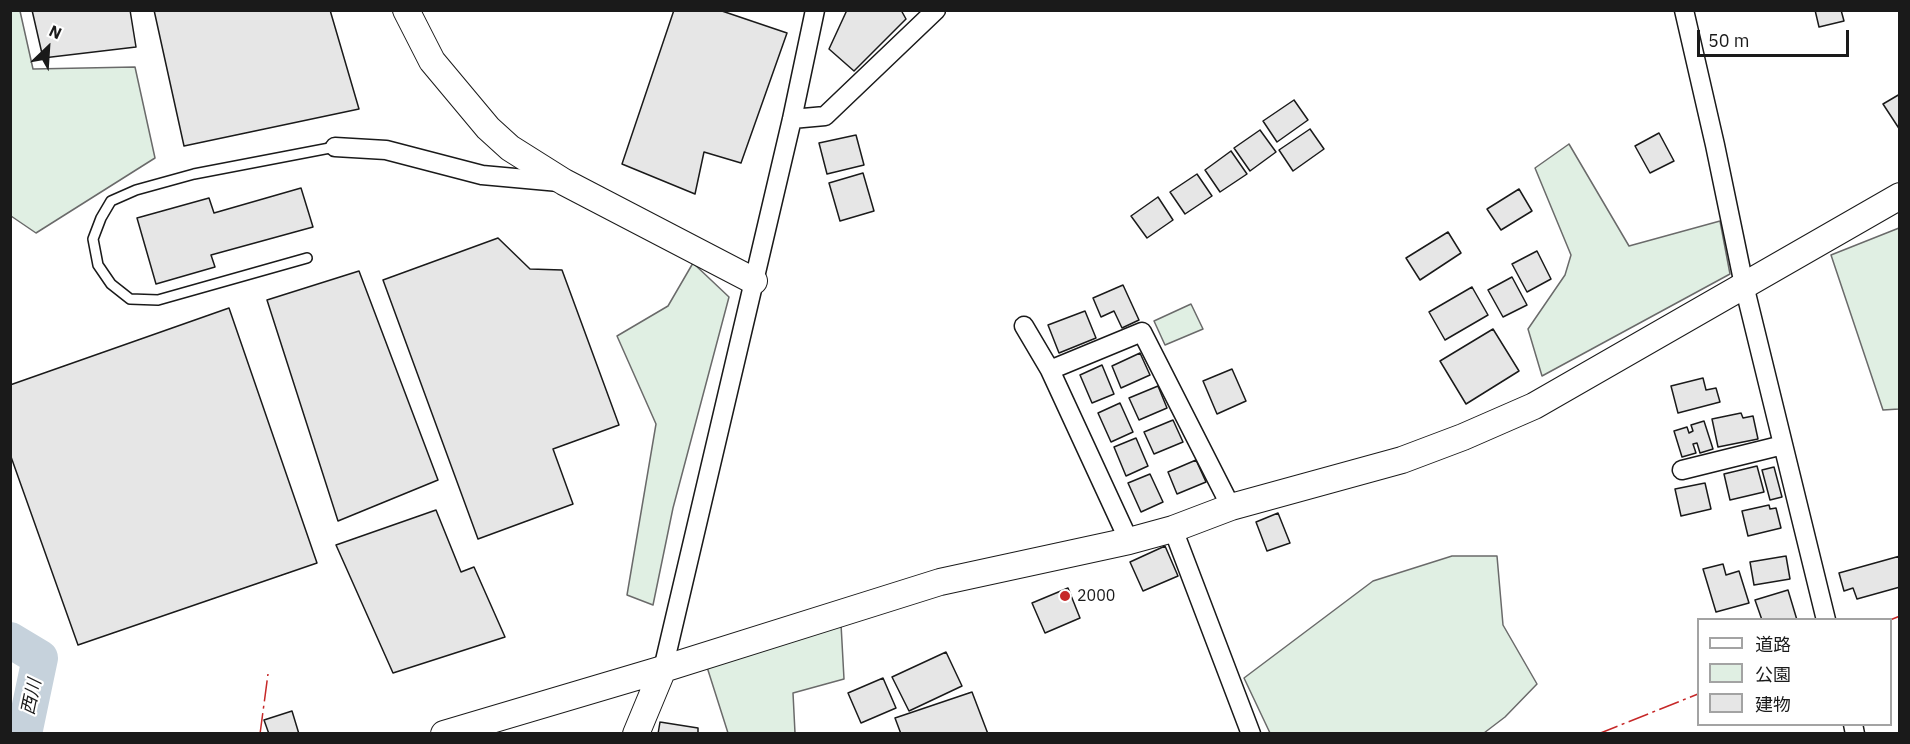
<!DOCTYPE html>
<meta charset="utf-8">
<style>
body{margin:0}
#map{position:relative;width:1910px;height:744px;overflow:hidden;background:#fff;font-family:"IBM Plex Sans","Noto Sans JP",sans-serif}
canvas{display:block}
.frame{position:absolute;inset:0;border:12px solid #1a1a1a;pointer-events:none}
.legend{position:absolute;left:1697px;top:618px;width:195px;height:108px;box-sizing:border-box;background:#fff;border:2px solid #a3a3a3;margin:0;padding:8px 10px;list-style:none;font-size:18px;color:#1a1a1a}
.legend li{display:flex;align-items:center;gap:12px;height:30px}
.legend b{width:30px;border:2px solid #a3a3a3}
.north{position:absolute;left:18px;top:18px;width:60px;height:60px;-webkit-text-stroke:4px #fff;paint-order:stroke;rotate:25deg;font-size:16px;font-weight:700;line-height:24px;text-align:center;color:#1a1a1a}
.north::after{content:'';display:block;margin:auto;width:21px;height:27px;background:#1a1a1a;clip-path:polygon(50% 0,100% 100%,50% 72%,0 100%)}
.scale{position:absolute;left:1697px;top:30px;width:152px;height:27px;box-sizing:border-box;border:3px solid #1a1a1a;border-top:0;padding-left:8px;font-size:18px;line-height:21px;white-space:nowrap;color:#1a1a1a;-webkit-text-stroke:4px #fff;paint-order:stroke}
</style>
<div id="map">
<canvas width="1910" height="744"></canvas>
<div class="frame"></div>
<ul class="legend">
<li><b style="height:8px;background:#fff"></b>道路</li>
<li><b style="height:16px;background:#e0efe3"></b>公園</li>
<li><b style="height:16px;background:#e6e6e6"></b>建物</li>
</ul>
<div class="north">N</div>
<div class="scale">50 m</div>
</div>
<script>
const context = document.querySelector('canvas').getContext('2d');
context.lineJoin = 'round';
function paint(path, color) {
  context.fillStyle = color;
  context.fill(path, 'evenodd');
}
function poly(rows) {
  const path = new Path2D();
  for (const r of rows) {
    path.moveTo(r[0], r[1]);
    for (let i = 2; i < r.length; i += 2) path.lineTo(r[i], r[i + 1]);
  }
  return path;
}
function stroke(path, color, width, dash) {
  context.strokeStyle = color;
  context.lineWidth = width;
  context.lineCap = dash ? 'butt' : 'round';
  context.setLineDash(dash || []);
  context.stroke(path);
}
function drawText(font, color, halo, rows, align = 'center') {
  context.font = font + ' "IBM Plex Sans","Noto Sans JP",sans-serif';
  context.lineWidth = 4.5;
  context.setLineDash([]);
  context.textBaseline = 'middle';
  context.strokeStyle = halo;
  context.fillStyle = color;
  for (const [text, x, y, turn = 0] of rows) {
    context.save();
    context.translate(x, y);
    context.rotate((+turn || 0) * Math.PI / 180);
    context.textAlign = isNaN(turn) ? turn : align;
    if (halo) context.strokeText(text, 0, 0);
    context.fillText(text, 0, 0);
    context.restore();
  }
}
const green = poly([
 [10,11,20,11,33,69,135,67,155,158,36,233,11,216,10,11],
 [1569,144,1629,246,1720,221,1730,274,1542,376,1528,329,1565,275,1571,255,1535,168,1569,144],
 [1899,228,1899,409,1883,410,1831,255,1899,228],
 [693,263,729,297,673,508,653,605,627,595,656,424,617,336,668,306,693,263],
 [1191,304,1203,329,1165,345,1154,321,1191,304],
 [1452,556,1497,556,1503,625,1537,684,1505,717,1484,733,1270,733,1244,678,1373,581,1452,556],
 [841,624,844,679,793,693,795,733,728,733,707,667,841,624]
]);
paint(green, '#e0efe3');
stroke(green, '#6a6a6a', 1.5);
stroke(poly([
 [10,640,40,658,24,734]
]), '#c6d2dc', 36);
const building = poly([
 [32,10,130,10,136,47,43,58,32,10],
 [154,10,330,10,359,109,184,146,154,10],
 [674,10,719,10,787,33,741,163,704,152,695,194,622,164,674,10],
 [847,10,901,10,906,19,854,71,829,49,847,10],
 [1815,10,1841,10,1844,21,1819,27,1815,10],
 [1900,94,1900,130,1883,104,1900,94],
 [1294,100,1308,120,1277,142,1263,121,1294,100],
 [1310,129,1324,149,1293,171,1279,150,1310,129],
 [1260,130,1276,152,1250,171,1234,148,1260,130],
 [1659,133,1674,161,1650,173,1635,146,1659,133],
 [856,135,864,165,827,174,819,143,856,135],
 [1231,151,1247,174,1220,192,1205,170,1231,151],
 [863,173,874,211,840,221,829,183,863,173],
 [1197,174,1212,196,1185,214,1170,192,1197,174],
 [301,188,313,227,211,255,215,267,156,284,137,218,209,198,214,213,301,188],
 [1519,189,1532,211,1501,230,1487,209,1519,189],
 [1158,197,1173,220,1147,238,1131,216,1158,197],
 [1448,232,1461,253,1420,280,1406,258,1448,232],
 [498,238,530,269,562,270,619,425,553,449,573,504,478,539,383,280,498,238],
 [1537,251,1551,279,1527,292,1512,264,1537,251],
 [359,271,438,480,338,521,267,300,359,271],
 [1512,277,1527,305,1503,317,1488,290,1512,277],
 [1123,285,1139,320,1122,328,1114,311,1101,317,1093,298,1123,285],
 [1472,287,1488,315,1445,340,1429,312,1472,287],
 [229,308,317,563,78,645,10,454,10,385,229,308],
 [1085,311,1096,338,1059,353,1048,325,1085,311],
 [1493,329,1519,371,1466,404,1440,361,1493,329],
 [1140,353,1150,375,1121,388,1112,366,1140,353],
 [1102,365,1114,394,1092,403,1080,375,1102,365],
 [1232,369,1246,401,1217,414,1203,381,1232,369],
 [1703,378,1706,390,1716,388,1720,402,1678,413,1671,386,1703,378],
 [1158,386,1167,408,1139,420,1129,398,1158,386],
 [1120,403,1133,432,1111,442,1098,413,1120,403],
 [1741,413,1743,418,1753,416,1758,439,1718,447,1712,419,1741,413],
 [1173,420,1183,442,1154,454,1144,432,1173,420],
 [1704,421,1713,449,1700,453,1697,443,1693,444,1696,453,1682,457,1674,431,1687,427,1689,433,1693,431,1691,425,1704,421],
 [1136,438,1148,466,1126,476,1114,447,1136,438],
 [1196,460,1206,482,1177,494,1168,472,1196,460],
 [1757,466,1764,492,1730,500,1724,474,1757,466],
 [1774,467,1782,497,1770,500,1762,470,1774,467],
 [1150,474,1163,502,1141,512,1128,483,1150,474],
 [1705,483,1711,509,1681,516,1675,489,1705,483],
 [1769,505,1770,509,1776,508,1781,528,1748,536,1742,511,1769,505],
 [436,510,461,572,474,567,505,637,393,673,336,545,436,510],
 [1278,513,1290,543,1267,551,1256,522,1278,513],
 [1165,546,1178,576,1143,591,1130,562,1165,546],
 [1786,556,1790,579,1754,585,1750,562,1786,556],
 [1900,556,1900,587,1857,599,1853,588,1844,591,1839,573,1900,556],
 [1723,564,1726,575,1739,571,1749,603,1716,612,1703,569,1723,564],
 [1068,588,1080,618,1045,633,1032,603,1068,588],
 [1788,590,1797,620,1762,620,1755,600,1788,590],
 [946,652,962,686,909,711,892,677,946,652],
 [883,678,896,708,861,723,848,693,883,678],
 [972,692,988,734,901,734,895,718,972,692],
 [292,711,299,734,269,734,264,720,292,711],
 [660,722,698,728,698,734,658,734,660,722]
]);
paint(building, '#e6e6e6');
stroke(building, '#1a1a1a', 1.5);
const lane = poly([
 [307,258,158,300,130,299,111,284,98,265,93,239,101,218,111,201,136,190,194,174,335,147]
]);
const street = poly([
 [1684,10,1715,145,1744,285,1826,620],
 [792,119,825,116,936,10],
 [335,147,386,150,482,175,559,182],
 [1024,326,1050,370,1129,541],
 [1050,370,1142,332,1231,507],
 [1682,470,1783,445],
 [1173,529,1251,734],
 [663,669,792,119,815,10],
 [1853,724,1855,734]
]);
const secondary = poly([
 [406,10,432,61,488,128,510,148,564,182,754,281],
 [444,734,663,669,940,582,1129,541,1173,529,1231,507,1402,460,1463,437,1534,406,1900,196],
 [636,734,663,669]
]);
stroke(lane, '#1a1a1a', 12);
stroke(street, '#1a1a1a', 21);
stroke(secondary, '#1a1a1a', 28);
stroke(lane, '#fff', 9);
stroke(street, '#fff', 18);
stroke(secondary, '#fff', 26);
stroke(poly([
 [1890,620,1900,616],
 [260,734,268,674],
 [1598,734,1698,694]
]), '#c62828', 1.5, [21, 4.5, 3, 4.5]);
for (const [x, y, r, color] of [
 [1065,596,6,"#c62828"]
]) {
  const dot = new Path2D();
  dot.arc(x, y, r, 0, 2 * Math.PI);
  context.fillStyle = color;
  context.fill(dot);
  stroke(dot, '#fff', 2);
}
drawText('16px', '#1a1a1a', '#fff', [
 ["2000",1077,596]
], 'left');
drawText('italic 18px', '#1a1a1a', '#fff', [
 ["西川",32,697,-78]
]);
</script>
